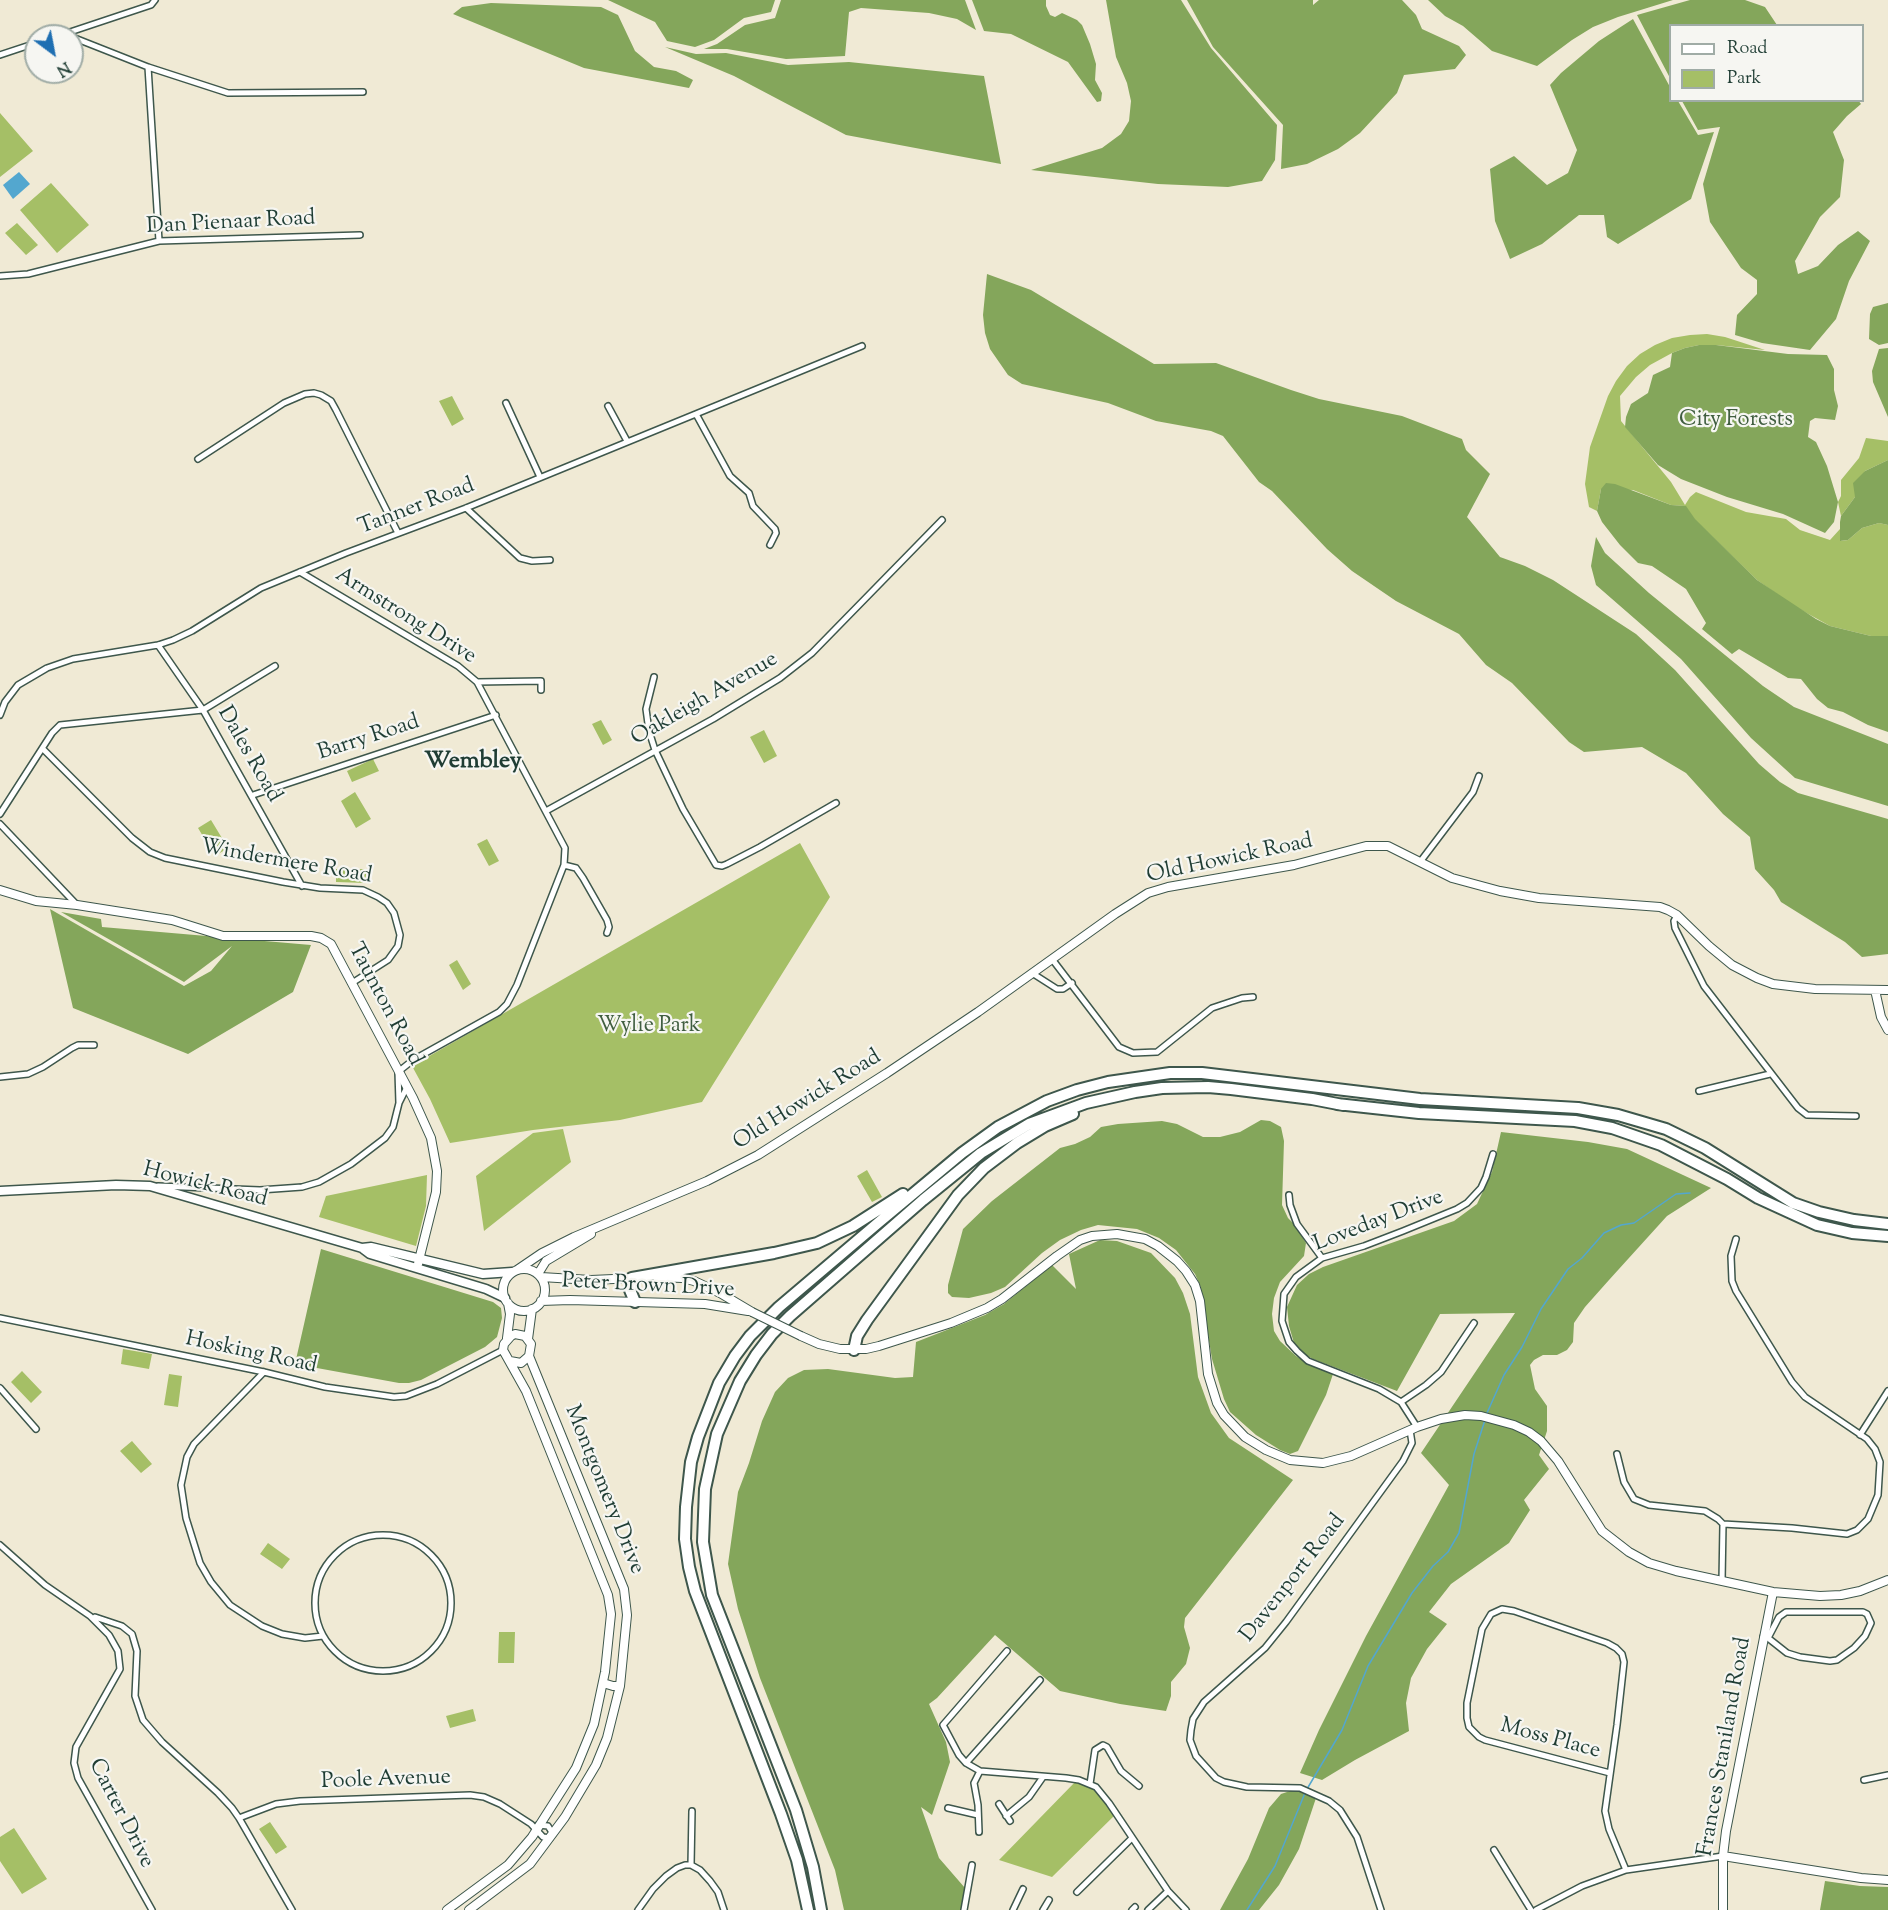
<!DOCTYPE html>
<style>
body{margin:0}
#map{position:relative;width:1888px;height:1910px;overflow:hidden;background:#f0ead5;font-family:"Sorts Mill Goudy",serif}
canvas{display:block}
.legend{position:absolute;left:1669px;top:24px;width:195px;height:78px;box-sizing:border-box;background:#f6f6f2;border:2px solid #a0aca6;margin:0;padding:8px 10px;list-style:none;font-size:18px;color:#1f3d34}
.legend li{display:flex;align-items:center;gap:12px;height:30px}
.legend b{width:30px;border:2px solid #a0aca6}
.north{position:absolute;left:24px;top:24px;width:60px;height:60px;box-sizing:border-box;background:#f6f6f2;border:2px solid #a0aca6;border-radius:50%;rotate:148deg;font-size:16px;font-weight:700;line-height:24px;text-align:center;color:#1f3d34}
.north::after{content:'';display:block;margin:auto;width:21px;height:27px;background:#1f6fb2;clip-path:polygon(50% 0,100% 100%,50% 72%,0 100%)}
</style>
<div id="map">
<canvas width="1888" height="1910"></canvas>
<ul class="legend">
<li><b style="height:8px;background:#fff"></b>Road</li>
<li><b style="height:16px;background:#a5bf66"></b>Park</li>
</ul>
<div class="north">N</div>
</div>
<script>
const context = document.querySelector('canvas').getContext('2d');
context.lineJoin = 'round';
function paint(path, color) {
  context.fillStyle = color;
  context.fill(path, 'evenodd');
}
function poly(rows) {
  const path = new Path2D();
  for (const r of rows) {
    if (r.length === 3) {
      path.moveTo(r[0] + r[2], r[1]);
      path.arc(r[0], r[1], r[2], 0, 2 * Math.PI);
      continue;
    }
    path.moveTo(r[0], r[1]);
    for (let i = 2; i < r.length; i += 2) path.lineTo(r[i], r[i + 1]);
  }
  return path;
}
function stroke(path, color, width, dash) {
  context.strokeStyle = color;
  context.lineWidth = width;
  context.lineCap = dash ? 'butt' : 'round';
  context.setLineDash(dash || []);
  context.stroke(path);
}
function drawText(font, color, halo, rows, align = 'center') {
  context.font = font + ' "Sorts Mill Goudy",serif';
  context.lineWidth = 4.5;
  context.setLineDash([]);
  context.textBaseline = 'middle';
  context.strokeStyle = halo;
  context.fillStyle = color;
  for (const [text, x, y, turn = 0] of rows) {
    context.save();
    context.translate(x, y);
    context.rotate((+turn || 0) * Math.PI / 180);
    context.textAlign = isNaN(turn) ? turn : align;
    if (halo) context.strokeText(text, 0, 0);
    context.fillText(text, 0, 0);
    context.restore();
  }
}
paint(poly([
 [0,113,33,151,0,177],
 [51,183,89,225,57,253,20,210],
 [17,223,38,245,26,255,5,233],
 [1707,334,1725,337,1765,350,1716,345,1699,345,1685,348,1672,353,1650,365,1636,377,1620,396,1621,421,1671,482,1685,505,1690,497,1696,492,1746,512,1786,519,1800,530,1830,540,1840,529,1841,541,1848,540,1862,528,1879,523,1888,525,1888,636,1871,636,1830,626,1794,606,1757,580,1694,519,1685,506,1671,505,1633,490,1601,489,1597,511,1589,507,1585,484,1590,447,1608,396,1616,381,1627,366,1640,354,1655,345,1672,338,1690,335],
 [452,396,464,419,452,426,439,401],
 [1866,438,1888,441,1888,460,1865,471,1855,497,1841,516,1838,502,1841,496,1841,480,1859,458],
 [601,720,612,740,603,745,592,724],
 [764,730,777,756,764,763,750,737],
 [373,759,379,771,352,782,347,771],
 [355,792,371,819,356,828,341,801],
 [211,820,228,848,215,856,198,828],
 [487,839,499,861,489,866,477,844],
 [800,843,830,897,702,1102,620,1120,533,1130,450,1143,430,1099,412,1066],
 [336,869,366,869,366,883,336,882],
 [457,960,471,984,463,990,449,965],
 [563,1129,571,1162,484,1231,476,1176,533,1133],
 [867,1170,882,1197,872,1202,857,1176],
 [427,1175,426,1206,416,1246,319,1217,326,1196],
 [123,1349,152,1354,149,1369,121,1364],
 [22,1371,42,1392,31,1403,11,1382],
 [169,1374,182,1376,178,1407,164,1405],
 [132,1441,152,1464,141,1473,120,1451],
 [268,1543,290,1559,282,1569,260,1554],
 [499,1632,515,1632,514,1663,498,1663],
 [473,1709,476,1721,450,1728,446,1716],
 [1075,1782,1088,1785,1095,1790,1116,1814,1052,1877,999,1860],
 [270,1822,287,1847,276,1854,259,1829],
 [14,1828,47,1879,22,1894,0,1861,0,1837]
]), '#a5bf66');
paint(poly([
 [608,0,775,0,771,12,744,18,714,40,695,47,667,41,655,22],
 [781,0,965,0,976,30,957,19,929,13,861,8,849,12,845,56,786,59,727,49,704,49,717,44,745,25,775,18],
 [972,0,1046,0,1046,6,1050,15,1055,17,1062,13,1077,20,1082,25,1090,44,1096,64,1095,80,1102,93,1101,101,1097,102,1068,62,1011,34,984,31],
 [1106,0,1181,0,1211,48,1277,125,1275,160,1262,181,1228,187,1158,184,1031,170,1102,148,1121,134,1129,121,1131,101,1127,83,1116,57],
 [1187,0,1313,0,1313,5,1319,0,1402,0,1416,15,1422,29,1459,46,1466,55,1455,69,1404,75,1397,93,1360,133,1338,149,1307,164,1281,169,1283,125,1213,47],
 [1428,0,1673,0,1618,17,1593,27,1572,40,1537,66,1492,51,1463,26,1445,16],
 [1690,0,1745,0,1765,7,1777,25,1670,26,1670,78,1637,15],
 [491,3,601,7,618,15,635,51,654,67,676,71,693,80,689,88,584,68,453,14,462,7],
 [1633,19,1670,87,1670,100,1678,101,1698,135,1714,132,1691,199,1618,244,1607,237,1604,215,1579,215,1542,244,1510,259,1495,221,1490,169,1514,156,1547,185,1568,173,1577,150,1550,85,1561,73,1599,41],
 [665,47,696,54,726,53,788,65,849,62,984,76,1001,164,846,135,734,76],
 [1858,100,1861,104,1847,116,1833,132,1844,160,1840,197,1820,217,1795,261,1798,274,1818,266,1838,245,1858,231,1870,241,1849,281,1836,319,1810,350,1762,343,1735,335,1737,315,1757,294,1757,280,1741,268,1710,222,1703,184,1720,127,1698,130,1682,101],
 [987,274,1031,290,1154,364,1216,363,1291,390,1319,399,1402,416,1462,439,1466,450,1490,474,1467,517,1500,557,1525,566,1553,580,1636,634,1675,670,1759,764,1780,782,1798,793,1888,819,1888,954,1862,957,1845,942,1781,902,1774,890,1755,869,1750,837,1723,814,1686,773,1642,747,1584,752,1569,742,1512,683,1486,665,1459,634,1396,601,1352,571,1327,549,1272,491,1259,482,1223,436,1211,431,1156,421,1108,403,1022,384,1008,375,990,349,985,333,983,315],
 [1888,303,1888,343,1879,345,1869,339,1870,314,1873,307],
 [1699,345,1716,345,1788,354,1827,355,1834,369,1834,390,1838,406,1835,420,1815,418,1810,421,1808,437,1816,442,1827,466,1838,502,1834,522,1825,533,1783,514,1727,497,1681,479,1658,465,1625,427,1626,417,1631,404,1648,393,1653,375,1670,367,1672,353,1685,348],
 [1888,348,1888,417,1873,382,1872,371,1879,349],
 [1888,460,1888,525,1879,523,1862,528,1848,540,1840,541,1840,522,1841,516,1855,497,1853,483,1865,471],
 [1606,483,1615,484,1671,505,1686,506,1695,519,1757,580,1816,619,1830,626,1871,636,1888,636,1888,732,1868,725,1843,712,1828,708,1817,699,1801,679,1788,678,1739,649,1732,654,1702,629,1706,623,1686,589,1652,566,1638,563,1620,545,1602,522,1597,511,1601,489],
 [1596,537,1605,553,1649,593,1763,686,1794,707,1888,744,1888,806,1795,778,1751,738,1681,659,1596,585,1591,566],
 [50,909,184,986,211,971,232,946,184,982,61,912,101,919,102,927,311,945,293,992,188,1054,73,1008],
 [1261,1120,1270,1121,1281,1127,1284,1141,1282,1205,1288,1218,1295,1225,1306,1243,1304,1256,1280,1282,1274,1298,1272,1314,1274,1331,1280,1341,1296,1356,1310,1365,1333,1374,1326,1395,1298,1451,1290,1454,1280,1450,1256,1435,1230,1412,1224,1399,1212,1359,1200,1285,1195,1274,1176,1250,1159,1238,1137,1229,1098,1225,1081,1230,1060,1240,1042,1253,1005,1287,991,1293,969,1298,952,1297,948,1293,948,1285,963,1229,992,1201,1060,1148,1075,1144,1090,1137,1101,1127,1118,1124,1162,1121,1177,1124,1203,1137,1220,1137,1240,1132],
 [1501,1132,1588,1142,1627,1149,1711,1188,1667,1216,1609,1280,1585,1307,1574,1323,1573,1342,1567,1350,1557,1355,1543,1355,1534,1360,1530,1365,1535,1389,1547,1406,1547,1431,1539,1455,1549,1469,1524,1500,1530,1510,1509,1543,1451,1584,1429,1612,1447,1624,1427,1649,1411,1678,1406,1703,1409,1731,1355,1760,1322,1780,1300,1773,1319,1730,1366,1636,1449,1485,1421,1453,1515,1313,1440,1314,1397,1391,1313,1359,1302,1353,1294,1343,1289,1326,1287,1307,1297,1285,1309,1274,1323,1267,1454,1221,1477,1204,1492,1172],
 [1100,1240,1117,1241,1151,1253,1175,1278,1183,1293,1190,1314,1198,1377,1211,1413,1229,1438,1293,1480,1185,1618,1184,1627,1190,1648,1186,1664,1171,1682,1171,1696,1166,1711,1120,1704,1060,1691,995,1635,937,1698,929,1704,946,1742,950,1762,932,1815,921,1807,939,1858,965,1888,965,1910,844,1910,835,1870,760,1678,738,1609,728,1564,738,1492,749,1463,762,1421,775,1392,788,1378,804,1370,828,1369,895,1378,913,1377,916,1342,985,1315,1004,1304,1052,1265,1076,1289,1069,1254],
 [321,1249,493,1302,501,1308,502,1318,497,1337,485,1347,421,1380,409,1383,399,1383,295,1364],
 [1293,1790,1317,1795,1299,1849,1279,1885,1259,1910,1220,1910,1248,1859,1269,1808,1281,1794],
 [1825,1881,1860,1886,1888,1887,1888,1910,1820,1910]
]), '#84a65b');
paint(poly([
 [19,172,30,184,13,199,3,185]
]), '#53a7cf');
stroke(poly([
 [1487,1413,1504,1375,1522,1347,1541,1309,1568,1269,1582,1258,1604,1233,1621,1225,1634,1223,1676,1194,1690,1193],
 [1307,1789,1342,1730,1368,1666,1412,1593,1433,1566,1448,1552,1459,1533,1474,1454,1485,1420],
 [1247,1910,1275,1866,1305,1793]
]), '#53a7cf', 1.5);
const street = poly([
 [58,36,151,5,155,0],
 [72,37,148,67,228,93,363,92],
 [0,55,36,43],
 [148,67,159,241],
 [0,276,28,274,159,241,360,235],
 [506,403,540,477],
 [608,406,627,441],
 [696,414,730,476,749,493,753,506,775,529,776,533,770,545],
 [198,459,284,403,305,394,314,393,321,395,331,401,336,410,398,533],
 [466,508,520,558,532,561,550,560],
 [300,572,458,666,477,682,565,848,564,865,517,985,507,1004,499,1012,413,1060,398,1072,399,1103],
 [158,645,203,710,302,886],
 [654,677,646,709,649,731,655,750,683,809,716,865,722,866,727,864,760,847,836,803],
 [477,682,541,681,541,690],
 [0,715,5,702,18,685,47,668,73,659,158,645,173,640,192,631,261,588,346,553,466,508,862,346],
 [43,749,132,838,150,852,165,858,283,882,320,888,363,890,378,897,387,903,394,913,400,935,398,946,388,960,352,983],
 [253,795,496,715],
 [546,811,713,719,780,678,812,653,942,520],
 [0,814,52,733,60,725,203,710,275,666],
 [0,824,77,905],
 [1420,862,1473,792,1479,776],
 [564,865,576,868,583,878,607,920,609,927,607,933],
 [1677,915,1674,921,1675,928,1704,986,1798,1108,1807,1115,1856,1116],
 [1052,959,1119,1047,1133,1053,1157,1052,1212,1008,1242,998,1253,997],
 [1032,973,1057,989,1063,989,1072,983],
 [0,1077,28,1074,43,1067,72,1048,78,1045,94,1045],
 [1699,1091,1770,1074],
 [158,1186,260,1190,302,1187,319,1182,351,1164,385,1138,393,1127,399,1103,407,1087],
 [1289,1195,1290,1205,1297,1224,1322,1258],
 [0,1318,264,1372,325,1387,394,1397,406,1396,437,1384,503,1350],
 [264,1372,194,1444,187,1457,181,1485,186,1518,200,1563,211,1582,230,1605,262,1626,282,1634,305,1638,323,1636],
 [0,1388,36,1429],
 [1401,1402,1426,1385,1441,1372,1474,1323],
 [1417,1427,1401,1402,1379,1389,1308,1361,1297,1351,1289,1342,1282,1321,1284,1294,1296,1277,1322,1258,1364,1246,1403,1231,1457,1209,1467,1203,1481,1188,1486,1177,1493,1154],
 [1860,1435,1888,1391],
 [1617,1454,1624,1482,1634,1499,1649,1505,1705,1511,1718,1519,1723,1524,1722,1581],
 [1723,1524,1792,1528,1847,1534,1857,1530,1868,1519,1878,1495,1880,1462,1875,1449,1867,1439,1805,1397,1792,1382,1736,1291,1732,1281,1731,1256,1736,1239],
 [383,1603,68],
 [0,1545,45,1585,90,1616,109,1635,118,1651,120,1669,76,1747,74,1763,78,1778,152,1910],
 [95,1617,122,1626,132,1634,137,1651,135,1696,143,1720,162,1742,218,1793,232,1808,239,1818,292,1910],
 [1763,1637,1768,1638,1787,1653,1800,1657,1830,1661,1837,1660,1854,1648,1865,1636,1871,1623,1867,1614,1863,1612,1786,1612,1779,1617,1768,1638],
 [1007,1651,943,1725,959,1755,966,1763,980,1771,1066,1778,1079,1780,1096,1787,1109,1803,1168,1891,1186,1910],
 [966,1763,1040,1680],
 [1610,1773,1485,1740,1479,1737,1469,1727,1467,1718,1467,1703,1482,1629,1491,1614,1502,1609,1514,1611,1607,1643,1616,1648,1622,1654,1624,1662,1617,1725,1605,1811,1609,1829,1626,1870],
 [1864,1780,1888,1775],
 [1090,1784,1095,1750,1103,1745,1107,1747,1121,1771,1139,1786],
 [999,1804,1010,1821],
 [948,1808,978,1815],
 [1006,1816,1029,1797,1043,1777],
 [239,1818,276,1804,300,1801,470,1795,484,1797,500,1804,531,1824,543,1837,550,1838],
 [538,1825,548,1826,553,1834],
 [979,1832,978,1805,974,1783,980,1771],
 [1494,1850,1531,1910],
 [691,1865,692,1811],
 [1077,1892,1132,1838],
 [638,1910,653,1889,666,1876,677,1868,685,1865,691,1865,700,1870,710,1881,718,1892,724,1910],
 [964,1910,972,1865],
 [1013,1910,1023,1889],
 [1043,1910,1049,1900],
 [1132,1910,1135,1907],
 [1148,1910,1168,1891],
 [1381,1910,1357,1837,1340,1810,1329,1801,1300,1788,1247,1787,1224,1782,1216,1778,1196,1756,1190,1740,1191,1730,1193,1719,1204,1702,1265,1648,1286,1622,1403,1461,1412,1443,1410,1430],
 [1536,1910,1582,1886,1626,1870,1723,1856]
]);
const secondary = poly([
 [0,890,36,901,77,905,172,920,223,936,311,936,321,938,331,944,413,1098,431,1138,437,1171,436,1192,418,1264],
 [1875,990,1881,1017,1888,1030],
 [524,1290,21],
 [517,1270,542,1253,574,1237,707,1181,758,1155,887,1073,978,1012,1115,914,1148,893,1168,887,1294,865,1366,846,1388,846,1452,878,1500,891,1539,898,1660,907,1668,910,1677,915,1709,946,1732,965,1757,978,1773,984,1815,989,1888,990],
 [538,1274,546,1261,591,1234],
 [541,1277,591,1280,636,1278],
 [657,1277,682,1278,694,1281,720,1293,752,1312],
 [541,1301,570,1300,705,1304,748,1311],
 [801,1336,819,1344,840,1349,866,1349,879,1346,951,1323,987,1308,1002,1299,1057,1256,1080,1240,1092,1236,1117,1234,1145,1239,1158,1246,1177,1261,1186,1271,1195,1285,1200,1301,1208,1374,1217,1403,1224,1415,1245,1437,1266,1450,1290,1460,1323,1463,1351,1456,1417,1427,1441,1419,1465,1415,1481,1416,1514,1425,1529,1432,1541,1441,1558,1461,1602,1531,1629,1552,1649,1563,1676,1571,1773,1592,1820,1596,1841,1595,1860,1591,1888,1580],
 [507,1338,510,1314,508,1303],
 [528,1339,532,1309],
 [603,1683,613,1686,620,1686],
 [1723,1856,1861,1878,1888,1880],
 [447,1910,508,1865,532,1837,576,1768,594,1724,605,1672,611,1614,608,1595,526,1391,503,1350,504,1344,511,1336,515,1334,525,1336,531,1344,529,1356,521,1363,510,1361],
 [469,1910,530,1864,565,1817,596,1765,607,1738,620,1686,627,1615,624,1589,529,1356],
 [1723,1910,1723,1856,1726,1831,1773,1592]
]);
const primary = poly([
 [0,1191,116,1185,150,1186,362,1248,370,1254,486,1289,505,1298],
 [362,1248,371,1247,483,1274,512,1272]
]);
const highway = poly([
 [1337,1104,1419,1113,1575,1121,1612,1128,1661,1145,1727,1179,1758,1198,1817,1225,1852,1233,1888,1236],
 [635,1302,630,1290,632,1278,774,1253,817,1243,853,1226,903,1194],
 [854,1350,857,1336,867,1320,958,1195,984,1168,1017,1143,1045,1126,1073,1114],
 [808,1910,797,1860,781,1814,695,1591,689,1567,685,1539,686,1507,691,1462,698,1437,719,1383,735,1356,750,1336,779,1307,878,1223,962,1153,998,1127,1047,1101,1077,1090,1108,1082,1170,1073,1202,1073,1420,1099,1578,1108,1618,1115,1666,1129,1705,1148,1793,1203,1819,1212,1854,1220,1888,1224],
 [821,1910,813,1867,796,1810,712,1595,703,1542,705,1489,717,1434,740,1381,756,1355,772,1334,790,1316,923,1200,981,1153,1029,1124,1086,1103,1135,1092,1162,1088,1208,1087,1231,1089,1312,1099,1343,1105]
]);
stroke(street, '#3e574c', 8);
stroke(secondary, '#3e574c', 10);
stroke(primary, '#3e574c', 11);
stroke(highway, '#3e574c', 14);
stroke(street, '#fff', 5);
stroke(secondary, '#fff', 8);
stroke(primary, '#fff', 8);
stroke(highway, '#fff', 10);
const secondaryBridge = poly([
 [752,1312,801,1336]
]);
stroke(secondaryBridge, '#3e574c', 10, []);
stroke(secondaryBridge, '#fff', 8);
drawText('22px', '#1f3d34', '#f6f6f2', [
 ["Dan Pienaar Road",231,224,-3],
 ["Tanner Road",417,508,-21],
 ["Armstrong Drive",405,617,32],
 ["Oakleigh Avenue",705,700,-30],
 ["Barry Road",369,739,-18],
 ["Dales Road",248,755,60],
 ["Old Howick Road",1230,860,-12],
 ["Windermere Road",286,863,10],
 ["Taunton Road",384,1005,62],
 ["Old Howick Road",808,1101,-32],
 ["Howick Road",205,1186,14],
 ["Loveday Drive",1379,1222,-21],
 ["Peter Brown Drive",648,1287,3],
 ["Hosking Road",251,1354,12],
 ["Montgomery Drive",603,1490,68],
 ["Davenport Road",1294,1579,-52],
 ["Moss Place",1550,1740,15],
 ["Frances Staniland Road",1726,1747,-80],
 ["Poole Avenue",386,1781,-2],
 ["Carter Drive",120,1814,63]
]);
drawText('22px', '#405e40', '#f6f6f2', [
 ["City Forests",1736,421],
 ["Wylie Park",649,1027]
]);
drawText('bold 24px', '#1f3d34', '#f6f6f2', [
 ["Wembley",473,763]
]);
</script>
